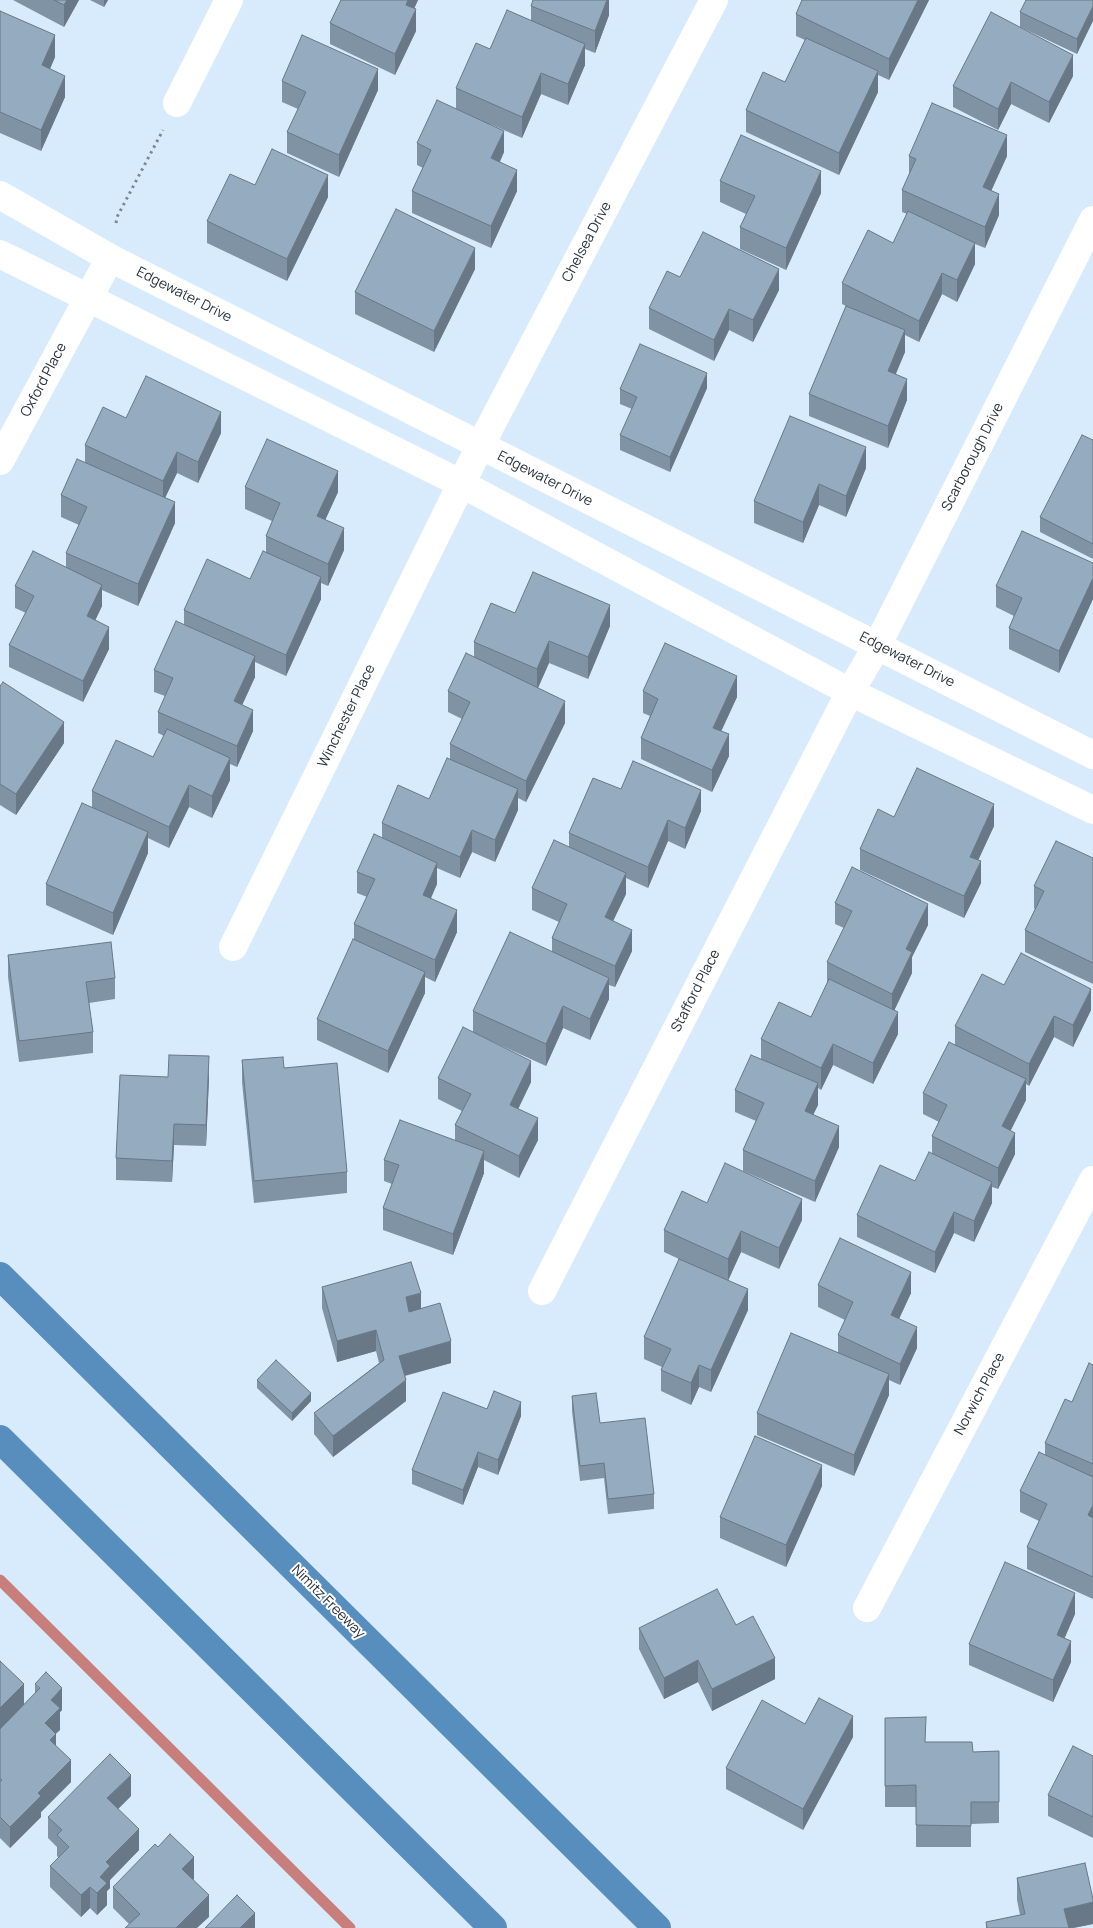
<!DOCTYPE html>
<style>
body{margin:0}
canvas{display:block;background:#d8ebfd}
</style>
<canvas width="1093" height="1928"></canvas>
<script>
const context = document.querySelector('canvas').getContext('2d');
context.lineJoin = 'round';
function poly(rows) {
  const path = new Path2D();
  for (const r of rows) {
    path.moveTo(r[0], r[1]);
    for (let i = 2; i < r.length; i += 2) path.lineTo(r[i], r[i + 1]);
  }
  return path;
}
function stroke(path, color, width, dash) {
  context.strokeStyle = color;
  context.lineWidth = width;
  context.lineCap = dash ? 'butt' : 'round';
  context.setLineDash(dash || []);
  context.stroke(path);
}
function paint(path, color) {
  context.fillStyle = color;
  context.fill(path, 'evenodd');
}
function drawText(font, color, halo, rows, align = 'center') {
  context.font = font + ' Manrope,sans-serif';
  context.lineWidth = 4;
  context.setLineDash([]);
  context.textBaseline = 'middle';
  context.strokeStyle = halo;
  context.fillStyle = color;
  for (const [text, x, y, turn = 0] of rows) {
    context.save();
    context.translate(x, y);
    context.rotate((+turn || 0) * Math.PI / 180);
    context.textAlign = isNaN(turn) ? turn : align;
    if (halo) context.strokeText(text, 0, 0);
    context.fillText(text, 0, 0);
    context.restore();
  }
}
stroke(poly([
 [0,1580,350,1928]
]), '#c87f7b', 11);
stroke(poly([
 [116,223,117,217,163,130]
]), '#7a8895', 3, [2.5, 4]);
stroke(poly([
 [177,103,229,0],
 [0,461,110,258],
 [233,947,480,446,714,0],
 [542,1291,850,692,877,646,1093,220],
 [867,1608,1093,1180]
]), '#fff', 28);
stroke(poly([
 [0,195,110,258,1093,755],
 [0,254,462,484,850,692,1093,810]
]), '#fff', 28);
stroke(poly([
 [0,1276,657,1928],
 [0,1439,493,1928]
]), '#588ebe', 28);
paint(poly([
 [13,0,79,0,64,27],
 [90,0,108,0,104,7],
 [341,0,418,0,414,9,416,31,395,75,330,44,330,23],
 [609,0,609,15,595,53,585,49,585,65,568,105,541,94,522,138,490,124,504,152,500,162,517,191,491,248,412,213,412,191,423,168,417,165,417,143,456,109,456,88,490,49,531,20,531,6],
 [929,0,889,80,878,75,878,92,839,175,746,132,746,110,785,82,805,40,796,36,796,14],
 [1093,0,1077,54,1020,27,1020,12],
 [0,11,55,57,50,69,65,97,41,151,0,133],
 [1073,76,1049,123,1011,104,998,130,953,107,953,86],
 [282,81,378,90,339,177,287,153,287,132,298,109,282,102],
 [909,156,1007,156,991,191,999,215,985,248,975,244,975,264,957,302,942,294,919,342,905,335,905,352,895,374,907,400,888,448,809,416,809,394,846,306,842,304,842,283,893,243,907,214,902,212,902,190,909,175],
 [720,181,821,193,786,270,740,249,740,227,746,214,720,202],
 [255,185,328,197,287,281,207,243,207,221],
 [475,269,434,352,355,314,355,292],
 [680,277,779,290,753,342,729,330,714,361,649,329,649,308],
 [707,388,670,472,620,450,620,435,632,409,620,404,620,389],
 [126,418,221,433,198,483,177,473,165,498,175,523,138,606,102,590,102,606,95,620,109,649,83,702,9,667,9,645,26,613,15,608,15,586,66,567,66,553,79,525,61,517,61,495,85,462,85,445],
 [1093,440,1093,559,1040,532,1040,517],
 [866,468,846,517,819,505,803,543,754,523,754,501],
 [245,487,338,492,325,520,344,550,328,586,321,583,321,599,286,676,255,662,255,677,242,705,253,731,237,767,230,764,230,780,212,818,189,807,169,848,148,838,148,853,113,935,46,905,46,884,92,808,92,791,153,757,164,736,158,733,158,712,165,696,154,692,154,670,184,625,184,610,250,579,266,552,266,536,272,521,245,509],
 [1093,563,1093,599,1059,673,1009,649,1009,628,1014,616,996,607,996,586],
 [515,613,610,626,588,679,549,663,538,688,565,723,526,802,518,798,518,810,495,862,472,852,460,878,437,868,437,884,431,898,457,932,435,982,425,977,425,993,388,1073,317,1040,317,1019,354,940,354,924,367,897,357,893,357,872,382,838,382,823,429,799,450,759,450,744,462,719,448,712,448,691,474,657,474,642],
 [0,686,64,743,16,815,0,805],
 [643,691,737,697,721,731,729,756,712,792,641,759,641,738,650,716,643,713],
 [621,789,701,811,685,849,668,841,648,888,626,878,626,894,613,921,632,951,615,987,609,985,609,999,590,1040,563,1028,546,1066,480,1036,531,1082,518,1109,538,1140,519,1178,484,1160,484,1173,453,1255,383,1230,383,1208,392,1184,384,1181,384,1160,455,1141,455,1125,462,1111,438,1099,438,1078,473,1032,473,1011,552,951,552,938,559,922,532,910,532,888,569,847,569,833],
 [894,817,994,826,978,860,981,883,964,918,860,870,860,849],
 [1093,858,1093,984,1025,952,1025,930,1035,909,1034,908,1034,886],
 [835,903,928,925,912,957,912,973,894,1011,898,1034,873,1084,833,1065,821,1090,818,1088,818,1105,813,1114,839,1147,815,1202,743,1171,743,1150,756,1121,735,1112,735,1090,761,1059,761,1039,811,1017,827,984,827,962,844,928,835,924],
 [8,955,115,978,115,999,89,1003,93,1032,93,1053,19,1062,8,977],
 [1004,985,1091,1010,1073,1047,1054,1037,1029,1086,1026,1084,1026,1100,1010,1131,1015,1154,998,1189,992,1187,992,1203,974,1242,954,1233,935,1273,857,1237,857,1215,915,1181,932,1154,932,1136,939,1122,923,1114,923,1093,955,1045,955,1026],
 [242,1060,284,1068,347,1172,347,1193,254,1203,242,1082],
 [209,1078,206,1146,174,1145,172,1182,116,1180,116,1158],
 [707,1203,802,1220,779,1269,741,1252,728,1280,748,1310,711,1392,699,1387,691,1405,661,1391,661,1370,662,1367,644,1359,644,1337,679,1259,664,1252,664,1230],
 [818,1285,911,1293,899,1319,917,1348,900,1385,889,1380,889,1395,854,1476,757,1435,757,1413,838,1352,838,1335,845,1320,818,1307],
 [322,1287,421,1309,451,1363,405,1376,406,1401,333,1457,314,1434,314,1413,379,1363,376,1351,337,1362,322,1308],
 [1093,1365,1093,1599,1027,1569,1027,1547,1039,1521,1020,1512,1020,1491,1045,1455,1045,1443,1072,1402],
 [257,1380,311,1401,292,1421,257,1388],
 [572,1396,654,1494,654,1509,608,1514,604,1478,580,1481,572,1411],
 [487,1409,521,1416,498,1475,478,1467,463,1505,412,1484,412,1470],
 [822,1486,786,1567,720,1538,720,1517],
 [1075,1614,1064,1638,1071,1662,1053,1702,969,1665,969,1644],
 [736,1625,775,1679,712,1711,698,1682,664,1699,639,1649,639,1628],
 [0,1661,24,1705,35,1693,35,1684,62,1710,60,1712,60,1730,56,1733,56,1746,71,1782,41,1812,41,1817,10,1848,0,1838],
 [885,1718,925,1742,973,1752,999,1751,999,1823,971,1824,971,1847,916,1847,916,1807,885,1807],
 [805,1724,853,1737,803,1830,726,1789,726,1768],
 [1093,1756,1093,1838,1048,1816,1048,1795],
 [131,1796,118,1809,139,1850,110,1880,110,1888,107,1891,107,1905,97,1915,90,1908,81,1917,50,1887,50,1866,59,1858,57,1856,57,1847,48,1838,48,1817],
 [1017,1878,1093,1924,1073,1928,986,1928,986,1922,1020,1915,1017,1900],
 [194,1879,193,1880,209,1917,129,1924,113,1908,113,1887]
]), '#8093a5');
paint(poly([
 [67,0,79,0,64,27,64,5],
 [104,0,108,0,104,7],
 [408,0,418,0,406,26,406,5],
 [607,0,609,0,609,15,595,53,595,31],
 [918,0,929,0,889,80,889,59],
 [1093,6,1093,21,1077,54,1077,39],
 [416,9,416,31,395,75,395,54],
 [55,35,55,57,42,87,42,65],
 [585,44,585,65,568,105,568,84],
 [1073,55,1073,76,1049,123,1049,102],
 [378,69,378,90,339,177,339,155],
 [878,71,878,92,839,175,839,153],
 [541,73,541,94,522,138,522,117],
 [65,76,65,97,41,151,41,130],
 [1011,82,1011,104,998,130,998,109],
 [504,131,504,152,491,179,491,158],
 [1007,135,1007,156,983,209,983,187],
 [517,170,517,191,491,248,491,226],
 [821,171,821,193,786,270,786,248],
 [328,175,328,197,287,281,287,259],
 [999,194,999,215,985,248,985,227],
 [975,243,975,264,957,302,957,280],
 [475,248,475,269,434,352,434,331],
 [779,269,779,290,753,342,753,320],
 [942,273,942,294,919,342,919,321],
 [729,309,729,330,714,361,714,340],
 [905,330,905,352,888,393,888,371],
 [707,373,707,388,670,472,670,457],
 [907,379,907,400,888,448,888,426],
 [221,412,221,433,198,483,198,462],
 [866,447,866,468,846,517,846,496],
 [177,452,177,473,163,502,163,481],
 [338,471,338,492,317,538,317,516],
 [819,484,819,505,803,543,803,522],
 [175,502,175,523,138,606,138,584],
 [344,528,344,550,328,586,328,564],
 [321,577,321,599,286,676,286,655],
 [1093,578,1093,599,1059,673,1059,651],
 [102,585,102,606,87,638,87,616],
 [610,605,610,626,588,679,588,657],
 [109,627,109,649,83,702,83,681],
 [549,641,549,663,537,690,537,669],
 [255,656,255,677,234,723,234,701],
 [737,676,737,697,713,749,713,728],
 [565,701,565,723,526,802,526,781],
 [253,710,253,731,237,767,237,746],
 [64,722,64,743,16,815,16,794],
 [729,734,729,756,712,792,712,770],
 [230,758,230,780,212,818,212,796],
 [189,785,189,807,169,848,169,827],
 [518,789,518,810,495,862,495,840],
 [701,790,701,811,685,849,685,828],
 [994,804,994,826,970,878,970,857],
 [668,820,668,841,648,888,648,867],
 [472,830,472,852,460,878,460,857],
 [148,832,148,853,113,935,113,913],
 [981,861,981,883,964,918,964,896],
 [437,863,437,884,423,916,423,895],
 [626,873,626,894,605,938,605,917],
 [928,904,928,925,912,957,912,973,892,1015,892,994,906,949],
 [457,910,457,932,435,982,435,960],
 [632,930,632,951,615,987,615,966],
 [425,972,425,993,388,1073,388,1051],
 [609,978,609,999,590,1040,590,1019],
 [1091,989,1091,1010,1073,1047,1073,1025],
 [563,1006,563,1028,546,1066,546,1044],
 [898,1012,898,1034,873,1084,873,1063],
 [1054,1016,1054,1037,1029,1086,1029,1064],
 [833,1044,833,1065,821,1090,821,1068],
 [209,1056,209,1078,206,1146,206,1125],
 [531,1061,531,1082,510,1126,510,1105],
 [1026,1079,1026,1100,1002,1148,1002,1126],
 [818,1083,818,1105,805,1132,805,1111],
 [538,1118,538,1140,519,1178,519,1156],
 [174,1124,174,1145,172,1182,172,1161],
 [839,1126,839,1147,815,1202,815,1181],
 [1015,1133,1015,1154,998,1189,998,1168],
 [484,1151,484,1173,453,1255,453,1234],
 [992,1182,992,1203,974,1242,974,1221],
 [802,1199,802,1220,779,1269,779,1248],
 [954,1212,954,1233,935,1273,935,1252],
 [741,1231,741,1252,728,1281,728,1259],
 [911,1272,911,1293,891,1336,891,1315],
 [748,1289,748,1310,711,1392,711,1370],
 [421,1293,421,1314,406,1319,406,1297],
 [917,1327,917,1348,900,1385,900,1364],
 [376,1330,376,1351,337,1362,337,1341],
 [451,1341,451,1363,399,1377,399,1356],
 [699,1365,699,1387,691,1405,691,1383],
 [889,1374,889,1395,854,1476,854,1455],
 [406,1380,406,1401,333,1457,333,1436],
 [311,1393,311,1401,292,1421,292,1413],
 [521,1402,521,1416,498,1475,498,1460],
 [478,1452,478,1467,463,1505,463,1490],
 [822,1465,822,1486,786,1567,786,1545],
 [1093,1505,1093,1527,1088,1515],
 [1075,1593,1075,1614,1057,1656,1057,1635],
 [1071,1641,1071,1662,1053,1702,1053,1680],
 [775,1658,775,1679,712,1711,712,1689],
 [698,1660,698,1682,664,1699,664,1678],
 [24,1684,24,1706,0,1729,0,1708],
 [62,1688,62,1710,60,1712,60,1730,45,1744,45,1723,51,1700],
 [853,1716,853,1737,803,1830,803,1809],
 [56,1734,56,1755,50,1740],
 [71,1760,71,1782,41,1812,41,1817,10,1848,10,1827,38,1793],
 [131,1775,131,1796,107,1820,107,1798],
 [139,1829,139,1850,110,1880,110,1888,107,1891,107,1905,97,1915,97,1893,100,1877,106,1862],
 [194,1857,194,1879,182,1891,182,1869],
 [90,1887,90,1908,81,1917,81,1895],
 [209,1895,209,1917,197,1928,176,1928],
 [1093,1902,1093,1924,1073,1928,1064,1928,1064,1909],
 [255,1913,255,1928,240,1928]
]), '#687886');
const building = poly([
 [54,0,67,0,64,5,54,0],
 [341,0,408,0,406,5,416,9,395,54,330,23,341,0],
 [533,0,607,0,595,31,531,6,533,0],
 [802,0,918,0,889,59,796,14,802,0],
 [1026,0,1093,0,1093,6,1077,39,1020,12,1026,0],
 [507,10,585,44,568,84,541,73,522,117,456,88,476,43,490,49,507,10],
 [0,11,55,35,42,65,65,76,41,130,0,112,0,11],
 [991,12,1073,55,1049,102,1011,82,998,109,953,86,991,12],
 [302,35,378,69,339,155,287,132,306,92,282,81,302,35],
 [806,38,878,71,839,153,746,110,763,72,785,82,806,38],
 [437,100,504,131,491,158,517,170,491,226,412,191,431,150,417,143,437,100],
 [932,103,1007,135,983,187,999,194,985,227,902,190,916,159,909,156,932,103],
 [741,135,821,171,786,248,740,227,755,196,720,181,741,135],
 [272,149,328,175,287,259,207,221,230,174,255,185,272,149],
 [396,209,475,248,434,331,355,292,396,209],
 [908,211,975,243,957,280,942,273,919,321,842,283,868,230,893,243,908,211],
 [703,232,779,269,753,320,729,309,714,340,649,308,667,271,680,277,703,232],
 [846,306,905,330,888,371,907,379,888,426,809,394,846,306],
 [640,344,707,373,670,457,620,435,637,397,620,389,640,344],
 [146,376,221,412,198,462,177,452,163,481,85,445,103,407,126,418,146,376],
 [790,416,866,447,846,496,819,484,803,522,754,501,790,416],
 [1082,435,1093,440,1093,544,1040,517,1082,435],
 [267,439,338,471,317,516,344,528,328,564,266,536,280,503,245,487,267,439],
 [77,459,175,502,138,584,66,553,87,507,61,495,77,459],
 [1022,531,1093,563,1093,578,1059,651,1009,628,1022,598,996,586,1022,531],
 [33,551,102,585,87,616,109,627,83,681,9,645,34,596,15,586,33,551],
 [263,551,321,577,286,655,184,610,207,559,250,579,263,551],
 [533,572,610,605,588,657,549,641,537,669,474,642,491,603,515,613,533,572],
 [176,621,255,656,234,701,253,710,237,746,158,712,173,678,154,670,176,621],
 [665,643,737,676,713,728,729,734,712,770,641,738,658,699,643,691,665,643],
 [466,653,565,701,526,781,450,744,470,702,448,691,466,653],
 [3,682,64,722,16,794,0,784,0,686,3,682],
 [167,729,230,758,212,796,189,785,169,827,92,791,116,740,153,757,167,729],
 [447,758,518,789,495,840,472,830,460,857,382,823,398,785,429,799,447,758],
 [633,761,701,790,685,828,668,820,648,867,569,833,593,778,621,789,633,761],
 [917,768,994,804,970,857,981,861,964,896,860,849,878,809,894,817,917,768],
 [82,803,148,832,113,913,46,884,82,803],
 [374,834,437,863,423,895,457,910,435,960,354,924,375,879,357,872,374,834],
 [554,840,626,873,605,917,632,930,615,966,552,938,567,904,532,888,554,840],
 [1056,841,1093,858,1093,963,1025,930,1044,891,1034,886,1056,841],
 [852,867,928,904,906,949,912,952,892,994,827,962,852,911,835,903,852,867],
 [510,932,609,978,590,1019,563,1006,546,1044,473,1011,510,932],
 [353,939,425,972,388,1051,317,1019,353,939],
 [111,942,115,978,86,982,93,1032,19,1041,8,955,111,942],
 [1021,953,1091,989,1073,1025,1054,1016,1029,1064,955,1026,982,974,1004,985,1021,953],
 [829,979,898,1012,873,1063,833,1044,821,1068,761,1039,779,1002,811,1017,829,979],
 [463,1027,531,1061,510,1105,538,1118,519,1156,455,1125,471,1094,438,1078,463,1027],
 [949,1042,1026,1079,1002,1126,1015,1133,998,1168,932,1136,947,1105,923,1093,949,1042],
 [169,1055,209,1056,206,1125,174,1124,172,1161,116,1158,120,1075,168,1077,169,1055],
 [751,1055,818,1083,805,1111,839,1126,815,1181,743,1150,764,1103,735,1090,751,1055],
 [283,1057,284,1068,337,1063,347,1172,254,1181,242,1060,283,1057],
 [400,1120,484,1151,453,1234,383,1208,399,1165,384,1160,400,1120],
 [929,1152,992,1182,974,1221,954,1212,935,1252,857,1215,880,1165,915,1181,929,1152],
 [725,1163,802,1199,779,1248,741,1231,728,1259,664,1230,682,1191,707,1203,725,1163],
 [840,1238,911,1272,891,1315,917,1327,900,1364,838,1335,853,1302,818,1285,840,1238],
 [679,1259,748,1289,711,1370,699,1365,691,1383,661,1370,671,1349,644,1337,679,1259],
 [411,1262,421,1293,406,1297,409,1312,440,1303,451,1341,399,1356,406,1380,333,1436,314,1413,384,1360,376,1330,337,1341,322,1287,411,1262],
 [791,1333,889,1374,854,1455,757,1413,791,1333],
 [276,1360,311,1393,292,1413,257,1380,276,1360],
 [1089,1363,1093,1365,1093,1464,1045,1443,1065,1399,1072,1402,1089,1363],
 [494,1391,521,1402,498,1460,478,1452,463,1490,412,1470,443,1392,487,1409,494,1391],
 [596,1393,600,1423,645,1418,654,1494,608,1499,604,1463,580,1466,572,1396,596,1393],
 [755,1436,822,1465,786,1545,720,1517,755,1436],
 [1039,1452,1093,1477,1093,1505,1088,1515,1093,1518,1093,1577,1027,1547,1047,1504,1020,1491,1039,1452],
 [1005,1562,1075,1593,1057,1635,1071,1641,1053,1680,969,1644,1005,1562],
 [717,1589,736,1625,753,1616,775,1658,712,1689,698,1660,664,1678,639,1628,717,1589],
 [0,1661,24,1684,0,1708,0,1661],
 [46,1672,62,1688,51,1700,60,1708,45,1723,56,1734,50,1740,71,1760,38,1793,41,1796,10,1827,0,1817,0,1782,2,1780,0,1779,0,1729,40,1688,35,1684,46,1672],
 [819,1698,853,1716,803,1809,726,1768,762,1700,805,1724,819,1698],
 [926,1717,925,1742,972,1742,973,1752,999,1751,999,1802,971,1802,971,1826,916,1825,916,1785,885,1786,885,1718,926,1717],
 [1073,1746,1093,1756,1093,1817,1048,1795,1073,1746],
 [110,1754,131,1775,107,1798,139,1829,106,1862,110,1866,100,1877,107,1883,97,1893,90,1887,81,1895,50,1866,69,1847,57,1835,62,1830,48,1817,110,1754],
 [170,1834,194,1857,182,1869,209,1895,176,1928,125,1928,140,1914,113,1887,155,1844,158,1847,170,1834],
 [1085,1863,1093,1899,1093,1902,1064,1909,1069,1928,987,1928,986,1922,1025,1914,1017,1878,1085,1863],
 [237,1895,255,1913,240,1928,205,1928,237,1895]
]);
paint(building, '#95abc0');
stroke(building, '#687886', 1);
drawText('14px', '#2a333b', '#fff', [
 ["Chelsea Drive",587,242,-62],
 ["Edgewater Drive",184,295,27],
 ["Oxford Place",44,380,-62],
 ["Scarborough Drive",973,457,-63],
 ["Edgewater Drive",545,479,27],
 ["Edgewater Drive",907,660,27],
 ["Winchester Place",347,716,-64],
 ["Stafford Place",696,991,-63],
 ["Norwich Place",980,1394,-62],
 ["Nimitz Freeway",328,1602,45]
]);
</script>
